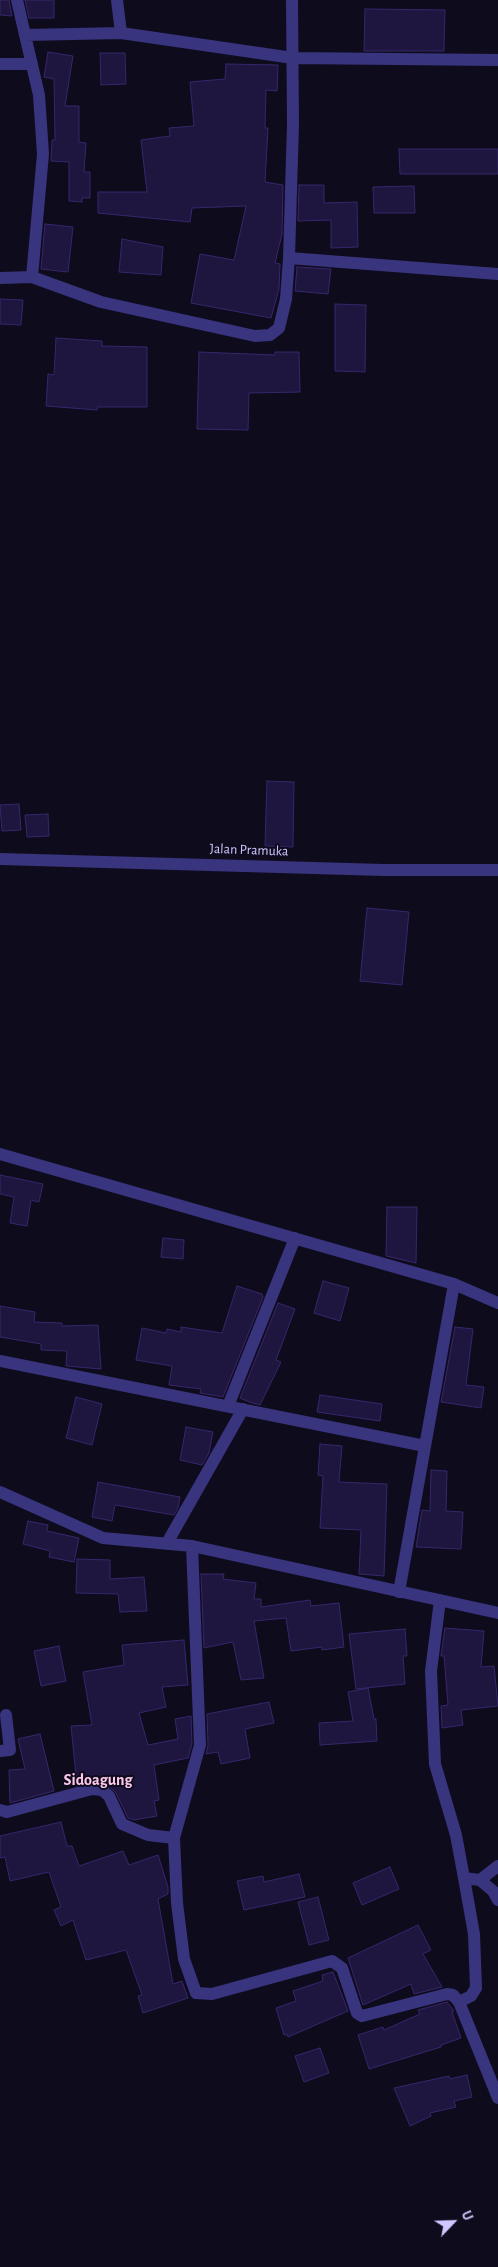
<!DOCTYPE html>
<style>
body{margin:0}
#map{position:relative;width:498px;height:2267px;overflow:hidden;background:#0e0b1d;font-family:"Alegreya Sans",sans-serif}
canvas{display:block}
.north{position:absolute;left:428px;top:2197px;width:50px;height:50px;-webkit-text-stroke:4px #0e0b1d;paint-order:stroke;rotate:66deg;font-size:14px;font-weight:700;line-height:20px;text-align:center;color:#cfc7ff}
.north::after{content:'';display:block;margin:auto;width:18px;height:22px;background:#cfc7ff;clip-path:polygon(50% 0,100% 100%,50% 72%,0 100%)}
</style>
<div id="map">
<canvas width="498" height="2267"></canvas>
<div class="north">U</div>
</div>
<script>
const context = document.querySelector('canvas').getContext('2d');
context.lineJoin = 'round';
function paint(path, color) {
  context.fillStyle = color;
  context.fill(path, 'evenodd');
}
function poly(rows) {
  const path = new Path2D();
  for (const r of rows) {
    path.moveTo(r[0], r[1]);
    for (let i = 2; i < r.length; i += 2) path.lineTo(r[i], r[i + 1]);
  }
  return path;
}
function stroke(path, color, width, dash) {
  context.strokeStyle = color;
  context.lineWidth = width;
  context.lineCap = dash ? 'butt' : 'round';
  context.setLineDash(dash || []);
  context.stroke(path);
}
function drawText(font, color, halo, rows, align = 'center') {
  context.font = font + ' "Alegreya Sans",sans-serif';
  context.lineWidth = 4;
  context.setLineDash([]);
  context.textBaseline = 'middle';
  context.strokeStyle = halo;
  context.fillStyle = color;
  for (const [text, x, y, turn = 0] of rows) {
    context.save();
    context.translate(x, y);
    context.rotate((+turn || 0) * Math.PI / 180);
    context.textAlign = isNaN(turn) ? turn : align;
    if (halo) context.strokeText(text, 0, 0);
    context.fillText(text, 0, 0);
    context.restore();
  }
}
const building = poly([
 [0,0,9,0,12,16,0,15,0,0],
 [25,0,54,0,54,18,29,18,25,0],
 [365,9,445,10,444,51,364,51,365,9],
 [48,52,73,56,65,106,79,106,79,142,86,143,84,172,90,172,90,198,82,198,82,202,69,201,69,162,51,161,52,140,55,140,54,79,44,77,48,52],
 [100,53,125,53,126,84,101,85,100,53],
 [226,64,278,65,277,91,266,90,265,128,268,128,265,182,283,185,282,234,275,263,280,264,279,289,271,318,191,303,200,254,234,260,246,206,192,208,190,222,98,213,98,192,147,192,141,140,170,136,169,128,194,126,190,82,225,79,226,64],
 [399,149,498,149,498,174,400,174,399,149],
 [299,185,324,185,324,203,357,202,358,247,331,248,331,220,298,221,299,185],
 [414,186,415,213,374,213,373,187,414,186],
 [45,224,73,227,68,272,41,269,45,224],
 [122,239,163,247,161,275,119,272,122,239],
 [297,267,331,269,328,294,295,291,297,267],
 [0,299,23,300,21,325,0,324,0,299],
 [335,304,366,305,365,372,335,371,335,304],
 [56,338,102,341,102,346,147,347,147,407,98,407,97,410,46,406,48,374,54,375,56,338],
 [199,352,275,355,275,352,299,352,300,392,249,393,248,430,197,429,199,352],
 [267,781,294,782,293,847,265,846,267,781],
 [19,804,21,830,2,831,0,805,19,804],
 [48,814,49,836,27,837,25,815,48,814],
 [367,908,409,912,402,985,360,981,367,908],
 [0,1175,43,1184,39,1202,31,1200,27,1226,10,1223,14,1197,0,1194,0,1175],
 [387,1207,417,1207,416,1263,386,1256,387,1207],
 [163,1238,184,1240,183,1259,161,1257,163,1238],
 [323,1281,349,1288,340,1321,314,1313,323,1281],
 [237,1286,262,1294,263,1297,223,1397,200,1393,201,1389,169,1385,172,1366,136,1360,142,1328,166,1333,167,1329,181,1332,181,1327,222,1333,237,1286],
 [278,1303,295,1309,276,1360,281,1362,260,1405,249,1402,240,1398,278,1303],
 [0,1306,35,1312,34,1322,62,1323,62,1326,98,1325,101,1369,66,1366,67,1351,41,1350,41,1344,0,1337,0,1306],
 [455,1327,473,1329,466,1385,484,1387,481,1408,441,1402,455,1327],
 [320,1395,382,1404,380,1421,317,1412,320,1395],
 [76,1397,102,1404,92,1445,66,1438,76,1397],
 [186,1427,213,1432,209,1453,202,1465,180,1460,186,1427],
 [320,1444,342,1446,339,1482,387,1484,384,1576,359,1574,361,1530,320,1528,323,1476,318,1475,320,1444],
 [431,1470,447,1471,446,1511,463,1512,461,1549,416,1547,422,1510,430,1511,431,1470],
 [98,1482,180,1497,178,1508,174,1515,115,1505,112,1521,92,1517,98,1482],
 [28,1521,48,1525,47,1531,79,1538,74,1562,49,1557,50,1551,23,1544,28,1521],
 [77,1559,110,1560,110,1579,144,1577,147,1611,120,1612,118,1594,76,1593,77,1559],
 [201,1574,224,1574,223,1579,256,1583,254,1599,261,1599,261,1607,310,1600,311,1606,339,1603,344,1647,322,1650,322,1647,291,1651,286,1618,254,1621,264,1678,241,1680,233,1642,204,1648,201,1574],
 [445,1628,484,1631,481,1667,494,1666,498,1706,461,1710,463,1725,442,1728,441,1706,448,1705,444,1656,441,1656,445,1628],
 [405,1629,407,1656,403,1656,405,1684,356,1689,349,1634,405,1629],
 [184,1640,188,1685,162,1687,166,1707,139,1713,148,1745,178,1739,175,1719,191,1716,192,1744,188,1758,154,1765,159,1800,154,1801,157,1816,134,1820,128,1818,116,1793,107,1784,92,1781,77,1785,71,1726,92,1725,83,1672,124,1665,122,1645,184,1640],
 [59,1646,66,1681,41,1686,34,1651,59,1646],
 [368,1688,374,1719,376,1719,377,1741,320,1745,319,1723,353,1721,348,1692,368,1688],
 [269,1702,274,1723,245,1729,250,1758,221,1764,218,1752,206,1754,208,1745,207,1714,269,1702],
 [40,1734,54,1791,10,1803,9,1770,25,1769,18,1739,40,1734],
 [61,1822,67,1846,72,1846,79,1866,123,1851,129,1865,158,1855,168,1887,168,1894,158,1899,173,1984,182,1981,188,1998,143,2013,138,1996,142,1995,126,1950,86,1960,73,1920,61,1926,54,1910,61,1907,49,1872,10,1881,5,1857,0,1858,0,1836,61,1822],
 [390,1867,399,1889,362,1905,353,1883,390,1867],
 [299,1874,305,1897,244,1910,237,1881,263,1876,264,1882,299,1874],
 [318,1897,329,1940,309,1945,298,1902,318,1897],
 [418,1925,431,1950,423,1954,442,1987,414,1994,411,1984,363,2005,348,1958,418,1925],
 [333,1972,348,2011,288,2037,287,2034,284,2035,276,2008,296,2001,293,1991,323,1981,322,1975,333,1972],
 [447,2002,454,2011,452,2012,461,2038,441,2045,441,2047,369,2069,358,2035,383,2027,384,2030,420,2014,418,2010,447,2002],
 [320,2048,329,2073,304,2082,295,2056,320,2048],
 [467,2075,472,2097,454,2101,456,2107,430,2113,431,2116,410,2126,394,2088,449,2076,450,2079,467,2075]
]);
paint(building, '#1f163f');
stroke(building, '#36276c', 1);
stroke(poly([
 [17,0,25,35],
 [117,0,121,33],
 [0,64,32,64],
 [289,258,498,274],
 [32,277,43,154,39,95,25,35,121,33,293,58,498,60],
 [0,278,32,277,101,302,255,336,270,335,279,328,286,299,289,258,293,124,292,0],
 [0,859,383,870,498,870],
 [0,1154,454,1284,498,1303],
 [0,1361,425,1446],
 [228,1406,295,1238],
 [0,1492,103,1538,192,1546,498,1613],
 [167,1543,243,1409],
 [192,1546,200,1745,174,1838,177,1903,184,1959,196,1993,212,1994,332,1961,342,1968,357,2013,362,2016,447,1994,453,1995,459,2002,498,2098],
 [399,1592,454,1284],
 [440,1600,431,1671,435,1764,456,1835,464,1878,480,1880,493,1891,498,1900],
 [0,1751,10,1750,6,1715],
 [0,1810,7,1812,92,1789,102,1790,109,1796,122,1824,148,1835,174,1838],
 [480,1880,498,1866],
 [459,2002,471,1996,476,1988,474,1934,464,1878]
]), '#38347e', 12);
drawText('14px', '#cfc7ff', '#0e0b1d', [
 ["Jalan Pramuka",249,850,2]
]);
drawText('bold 16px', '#ffc9ea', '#0e0b1d', [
 ["Sidoagung",98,1780]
]);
</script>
